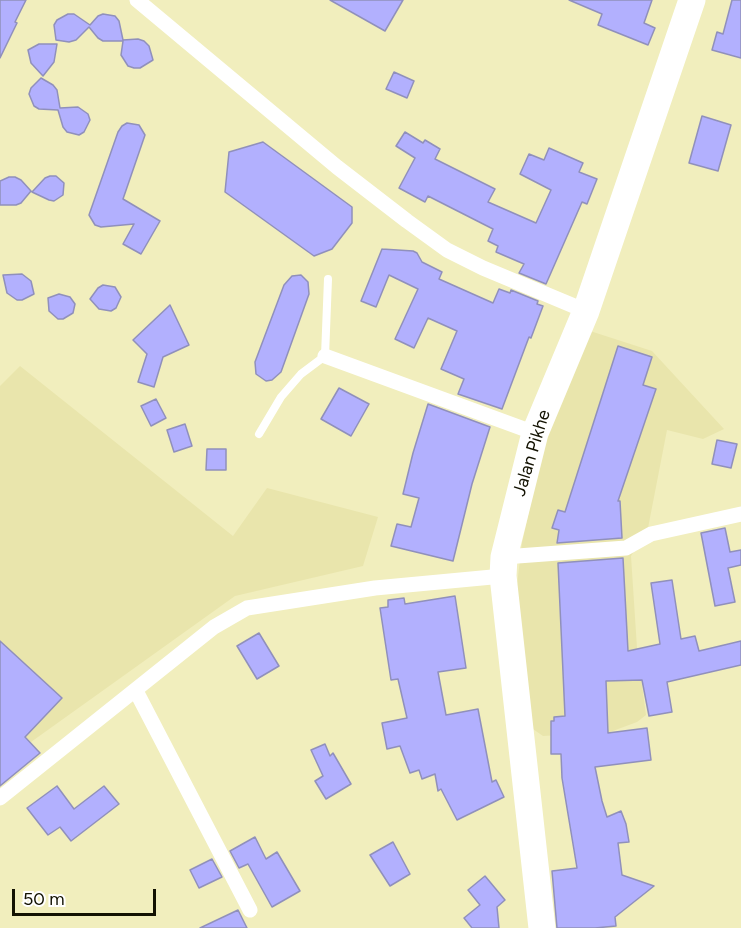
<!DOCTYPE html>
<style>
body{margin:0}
#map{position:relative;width:741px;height:928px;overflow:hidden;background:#f1eebd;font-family:Figtree,sans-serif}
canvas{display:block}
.scale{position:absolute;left:12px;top:889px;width:144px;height:27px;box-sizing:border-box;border:3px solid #131202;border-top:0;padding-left:8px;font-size:18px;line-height:21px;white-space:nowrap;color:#131202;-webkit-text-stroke:4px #fff;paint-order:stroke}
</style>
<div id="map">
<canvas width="741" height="928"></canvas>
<div class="scale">50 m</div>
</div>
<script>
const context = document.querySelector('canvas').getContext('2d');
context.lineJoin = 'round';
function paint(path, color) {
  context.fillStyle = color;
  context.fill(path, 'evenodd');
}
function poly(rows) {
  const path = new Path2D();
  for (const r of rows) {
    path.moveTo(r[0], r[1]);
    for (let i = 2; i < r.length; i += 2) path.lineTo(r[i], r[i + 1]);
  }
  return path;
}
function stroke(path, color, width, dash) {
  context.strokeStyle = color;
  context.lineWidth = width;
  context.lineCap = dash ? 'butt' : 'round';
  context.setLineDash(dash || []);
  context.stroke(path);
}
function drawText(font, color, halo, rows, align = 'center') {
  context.font = font + ' Figtree,sans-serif';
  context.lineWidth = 4.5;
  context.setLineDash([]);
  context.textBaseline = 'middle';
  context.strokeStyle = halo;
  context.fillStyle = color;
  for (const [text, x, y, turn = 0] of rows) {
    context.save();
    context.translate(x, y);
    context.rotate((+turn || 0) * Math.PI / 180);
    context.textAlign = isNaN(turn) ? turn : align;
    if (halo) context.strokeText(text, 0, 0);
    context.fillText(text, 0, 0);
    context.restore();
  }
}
paint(poly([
 [587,330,652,351,724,429,703,439,667,430,648,528,631,556,637,648,646,715,637,722,610,732,543,736,530,727,517,585,522,543,544,444],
 [20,366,233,536,267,488,378,517,363,566,235,596,31,742,0,711,0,386]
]), '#e9e5ac');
const building = poly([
 [0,0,26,0,15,22,17,23,0,58,0,0],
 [330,0,403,0,385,31,330,0],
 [569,0,652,0,644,23,655,28,648,45,598,25,602,14,569,0],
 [732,0,741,0,741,58,712,50,717,32,723,34,732,0],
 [68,14,74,14,90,25,98,16,103,14,115,16,119,21,123,40,138,39,144,41,149,46,153,60,140,68,134,68,128,66,121,55,123,41,103,41,98,38,89,27,76,40,69,42,56,40,54,25,57,20,68,14],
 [39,44,57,44,54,62,43,76,31,63,28,50,39,44],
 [394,72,414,81,407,98,386,89,394,72],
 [41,78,53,85,57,90,60,108,78,107,88,114,90,120,84,132,79,135,67,132,63,127,58,110,39,109,34,106,29,94,31,88,41,78],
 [702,116,731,125,718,171,689,163,702,116],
 [127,123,139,125,145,135,123,199,160,221,141,254,123,244,134,224,101,227,95,225,89,215,118,132,122,126,127,123],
 [405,132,423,143,425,140,440,149,435,159,495,189,488,202,536,223,551,190,520,174,529,154,544,160,549,148,583,163,579,172,597,179,587,204,582,202,546,284,519,273,524,264,496,252,498,246,488,241,493,229,428,196,425,202,399,188,415,158,396,146,405,132],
 [263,142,352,207,352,223,332,249,314,256,225,192,229,152,263,142],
 [50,176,56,176,64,183,63,195,54,201,49,200,32,192,45,178,50,176],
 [9,177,15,177,21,180,31,191,21,203,16,205,0,205,0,181,9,177],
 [382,249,413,251,417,253,422,262,442,272,439,279,493,303,499,289,510,293,511,290,538,301,537,304,543,306,531,338,529,337,502,409,458,394,464,379,441,369,457,331,428,318,414,348,395,339,418,289,389,275,376,307,361,301,382,249],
 [22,274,31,281,34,294,22,300,17,300,7,293,3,275,22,274],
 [301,275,308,282,309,294,281,372,272,380,266,381,256,374,255,362,284,285,292,276,301,275],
 [103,285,115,287,121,297,116,308,111,311,99,309,90,299,98,288,103,285],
 [59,294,70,297,75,304,73,313,63,319,58,319,49,311,48,298,59,294],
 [170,305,189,345,163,357,154,387,138,382,147,354,133,340,170,305],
 [618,346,652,357,643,385,656,389,618,501,620,501,622,538,557,543,559,530,552,528,558,510,565,512,618,346],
 [339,388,369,404,351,436,321,419,339,388],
 [156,399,166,418,151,426,141,406,156,399],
 [428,404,490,427,472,484,453,561,391,546,397,524,411,527,419,498,403,494,413,453,428,404],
 [185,424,192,446,174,452,167,430,185,424],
 [717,440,737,444,731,468,712,464,717,440],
 [207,449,226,449,226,470,206,470,207,449],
 [725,528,730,552,741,550,741,565,728,568,735,602,715,606,701,533,725,528],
 [623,558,628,651,660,644,651,583,672,580,681,639,695,636,699,651,741,641,741,665,667,682,672,712,649,716,642,680,606,681,608,733,647,728,651,760,595,767,602,801,607,817,621,811,626,824,629,842,618,843,622,875,654,886,615,917,616,926,595,928,557,928,552,871,577,868,562,778,561,754,551,754,551,721,554,721,554,717,565,716,558,563,623,558],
 [455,596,466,668,438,672,446,715,478,709,492,782,496,780,504,797,457,820,441,789,438,791,435,774,422,779,419,770,410,773,400,746,387,749,382,723,407,718,398,679,391,680,380,608,388,607,388,600,404,598,405,604,455,596],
 [259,633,279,666,257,679,237,646,259,633],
 [0,641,62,698,25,737,40,753,0,786,0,641],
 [325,744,330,756,333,753,351,784,326,799,315,781,323,776,311,750,325,744],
 [57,786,74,809,104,786,119,804,71,841,60,827,48,835,27,808,57,786],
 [255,837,266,859,277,852,300,891,272,907,248,864,239,868,230,851,255,837],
 [393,842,410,874,390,886,370,855,393,842],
 [212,859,222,877,199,888,190,870,212,859],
 [485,876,505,900,497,907,499,928,472,928,464,918,480,905,468,890,485,876],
 [238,910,247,928,200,928,238,910]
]);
paint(building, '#b2b0fe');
stroke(building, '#9090bb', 1.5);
stroke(poly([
 [259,434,281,397,301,374,325,356,328,279]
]), '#fff', 8);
stroke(poly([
 [137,0,337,167,407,221,447,250,483,268,586,311],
 [325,356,535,433],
 [504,557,626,548,651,534,741,514],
 [136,691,250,910],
 [0,798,214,627,247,608,375,588,503,576]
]), '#fff', 15);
stroke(poly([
 [542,928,503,576,504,557,535,433,586,311,692,0]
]), '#fff', 27);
drawText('18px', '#131202', '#fff', [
 ["Jalan Pikhe",532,453,-73]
]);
</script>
